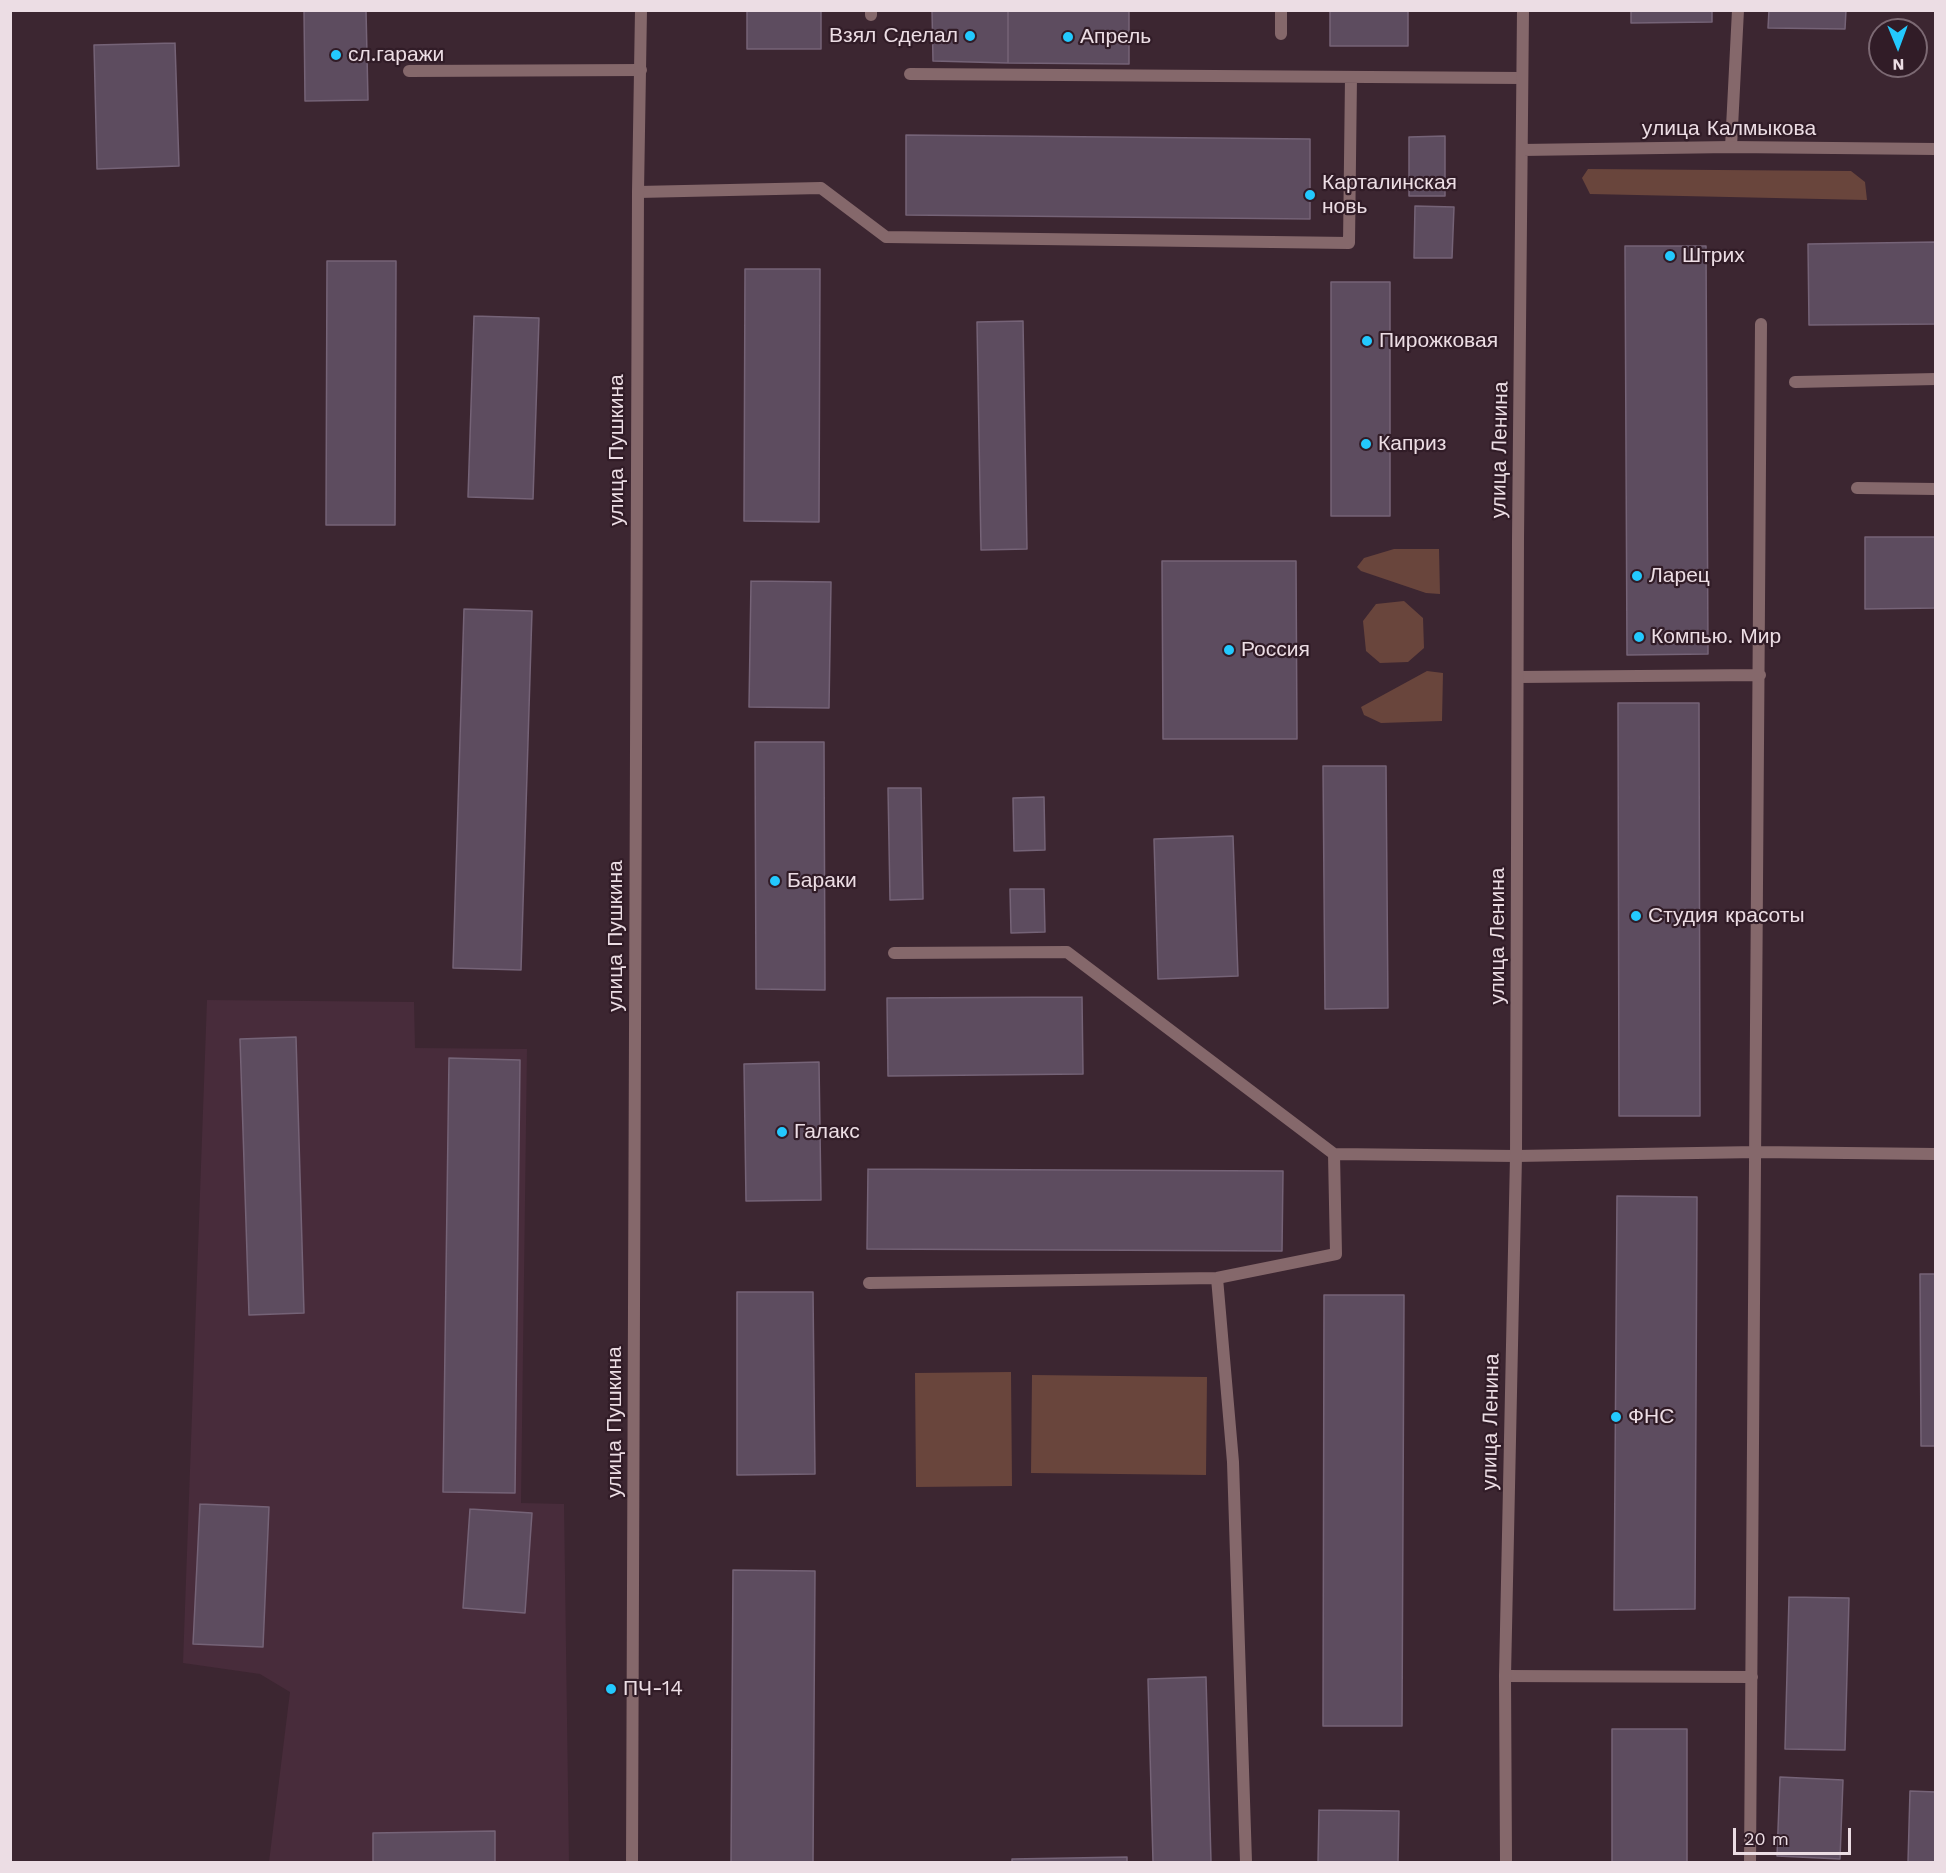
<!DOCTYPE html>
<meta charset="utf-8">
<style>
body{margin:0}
#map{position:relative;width:1946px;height:1873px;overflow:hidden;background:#3c2631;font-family:"Work Sans",sans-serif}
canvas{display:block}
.frame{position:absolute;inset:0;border:12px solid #ecdde4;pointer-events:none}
.north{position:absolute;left:1868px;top:18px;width:60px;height:60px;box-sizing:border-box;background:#311c27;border:2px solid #7c6973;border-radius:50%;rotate:179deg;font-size:16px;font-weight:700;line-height:24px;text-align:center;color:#ecdde4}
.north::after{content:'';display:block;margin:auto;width:21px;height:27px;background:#23c9fe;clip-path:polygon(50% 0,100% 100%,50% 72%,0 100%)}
.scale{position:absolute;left:1733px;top:1828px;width:118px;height:27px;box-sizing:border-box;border:3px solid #ecdde4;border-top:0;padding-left:8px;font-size:18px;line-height:21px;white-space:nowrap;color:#ecdde4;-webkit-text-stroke:4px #311c27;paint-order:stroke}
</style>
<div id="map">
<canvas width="1946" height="1873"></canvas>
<div class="frame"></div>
<div class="north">N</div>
<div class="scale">20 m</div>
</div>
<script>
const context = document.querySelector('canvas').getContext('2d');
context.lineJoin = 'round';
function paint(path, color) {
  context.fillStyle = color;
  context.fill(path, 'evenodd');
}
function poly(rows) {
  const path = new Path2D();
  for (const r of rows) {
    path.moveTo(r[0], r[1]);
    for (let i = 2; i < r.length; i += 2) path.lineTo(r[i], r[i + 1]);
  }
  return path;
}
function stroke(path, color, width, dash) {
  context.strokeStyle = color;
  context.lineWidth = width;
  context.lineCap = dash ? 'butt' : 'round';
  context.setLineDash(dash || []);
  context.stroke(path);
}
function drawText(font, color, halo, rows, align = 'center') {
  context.font = font + ' "Work Sans",sans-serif';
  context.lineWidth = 4.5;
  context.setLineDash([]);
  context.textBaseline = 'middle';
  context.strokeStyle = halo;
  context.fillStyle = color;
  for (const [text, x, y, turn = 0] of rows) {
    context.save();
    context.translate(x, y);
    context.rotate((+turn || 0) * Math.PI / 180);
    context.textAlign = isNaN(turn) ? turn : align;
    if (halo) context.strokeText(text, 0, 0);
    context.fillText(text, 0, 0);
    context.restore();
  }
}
paint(poly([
 [207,1000,414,1002,415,1048,527,1049,521,1503,564,1504,569,1862,269,1862,290,1692,260,1674,183,1663]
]), '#482c3b');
paint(poly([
 [1588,169,1851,171,1865,182,1867,200,1590,194,1582,178],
 [1394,549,1439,549,1440,594,1426,593,1361,571,1357,567,1364,558],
 [1404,601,1423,618,1424,648,1408,662,1380,663,1366,651,1363,621,1376,604],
 [1427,671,1443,673,1442,721,1381,723,1364,715,1361,707],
 [1011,1372,1012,1486,916,1487,915,1373],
 [1032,1375,1207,1377,1206,1475,1031,1473]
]), '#69453c');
const building = poly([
 [304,10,366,10,368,100,305,101,304,10],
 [747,10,821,10,821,49,747,49,747,10],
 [932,10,1008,10,1008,63,933,61,932,10],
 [1008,10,1129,10,1129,64,1008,63,1008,10],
 [1330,10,1408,10,1408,46,1330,46,1330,10],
 [1631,10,1712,10,1712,22,1631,23,1631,10],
 [1769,10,1846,10,1845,29,1768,28,1769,10],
 [175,43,179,166,97,169,94,45,175,43],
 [906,135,1310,139,1310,219,906,215,906,135],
 [1445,136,1445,196,1409,196,1409,137,1445,136],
 [1415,206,1454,207,1452,258,1414,258,1415,206],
 [1936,242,1936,324,1809,325,1808,244,1936,242],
 [1625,246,1706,246,1708,654,1627,655,1625,246],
 [327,261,396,261,395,525,326,525,327,261],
 [745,269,820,269,819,522,744,521,745,269],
 [1331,282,1390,282,1390,516,1331,516,1331,282],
 [474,316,539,318,533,499,468,497,474,316],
 [1023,321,1027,549,981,550,977,322,1023,321],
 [1865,537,1936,537,1936,608,1865,609,1865,537],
 [1162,561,1296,561,1297,739,1163,739,1162,561],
 [751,581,831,582,829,708,749,707,751,581],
 [464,609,532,611,521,970,453,968,464,609],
 [1618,703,1699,703,1700,1116,1619,1116,1618,703],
 [755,742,824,742,825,990,756,989,755,742],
 [1323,766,1386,766,1388,1008,1325,1009,1323,766],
 [888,788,921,788,923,899,890,900,888,788],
 [1044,797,1045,850,1014,851,1013,798,1044,797],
 [1233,836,1238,976,1158,979,1154,839,1233,836],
 [1010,889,1044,889,1045,932,1011,933,1010,889],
 [1082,997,1083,1074,888,1076,887,998,1082,997],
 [296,1037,304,1313,249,1315,240,1039,296,1037],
 [449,1058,520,1060,515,1493,443,1492,449,1058],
 [819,1062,821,1200,746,1201,744,1064,819,1062],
 [868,1169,1283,1171,1282,1251,867,1249,868,1169],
 [1617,1196,1697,1197,1695,1609,1614,1610,1617,1196],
 [1920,1274,1936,1274,1936,1446,1921,1446,1920,1274],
 [737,1292,813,1292,815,1474,737,1475,737,1292],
 [1324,1295,1404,1295,1402,1726,1323,1726,1324,1295],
 [200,1504,269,1507,263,1647,193,1644,200,1504],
 [470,1509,532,1513,525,1613,463,1608,470,1509],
 [733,1570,815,1571,813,1862,731,1862,733,1570],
 [1789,1597,1849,1598,1845,1750,1785,1749,1789,1597],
 [1206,1677,1211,1862,1153,1862,1148,1679,1206,1677],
 [1612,1729,1687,1729,1687,1862,1612,1862,1612,1729],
 [1780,1777,1843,1780,1840,1859,1777,1856,1780,1777],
 [1910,1791,1936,1792,1936,1862,1908,1862,1910,1791],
 [1319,1810,1399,1811,1398,1862,1318,1862,1319,1810],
 [495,1831,495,1862,373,1862,373,1833,495,1831],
 [1127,1857,1127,1862,1012,1862,1012,1859,1127,1857]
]);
paint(building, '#5d4c5f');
stroke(building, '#756377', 1.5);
stroke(poly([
 [1281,10,1281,34],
 [871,15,871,10],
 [409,71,641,70],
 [910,74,1522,78],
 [1731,147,1738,10],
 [638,192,821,188,886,237,1349,243,1351,77],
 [1795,382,1936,379],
 [1857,488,1936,489],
 [1518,677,1760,675],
 [894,953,1067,952,1334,1154,1516,1156,1757,1152,1936,1154],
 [1217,1278,1233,1462,1246,1862],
 [869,1283,1217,1278,1336,1254,1334,1154],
 [1505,1676,1752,1677],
 [1750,1862,1761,324]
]), '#85686b', 12);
stroke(poly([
 [1522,150,1731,147,1936,149],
 [632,1862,638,192,641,10],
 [1506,1862,1505,1676,1516,1156,1518,539,1523,10]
]), '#85686b', 12);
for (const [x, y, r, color] of [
 [970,36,6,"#23c9fe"],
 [1068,37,6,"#23c9fe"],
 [336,55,6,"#23c9fe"],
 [1310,195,6,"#23c9fe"],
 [1670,256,6,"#23c9fe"],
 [1367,341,6,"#23c9fe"],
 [1366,444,6,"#23c9fe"],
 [1637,576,6,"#23c9fe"],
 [1639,637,6,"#23c9fe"],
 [1229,650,6,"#23c9fe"],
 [775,881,6,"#23c9fe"],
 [1636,916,6,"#23c9fe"],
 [782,1132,6,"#23c9fe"],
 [1616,1417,6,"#23c9fe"],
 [611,1689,6,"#23c9fe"]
]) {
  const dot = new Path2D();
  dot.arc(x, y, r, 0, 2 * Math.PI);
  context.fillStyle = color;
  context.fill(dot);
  stroke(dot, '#311c27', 2);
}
drawText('21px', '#ecdde4', '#311c27', [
 ["Взял Сделал",958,36,"right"],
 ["Апрель",1080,37],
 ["сл.гаражи",348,55],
 ["Карталинская",1322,183],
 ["новь",1322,207],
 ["Штрих",1682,256],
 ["Пирожковая",1379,341],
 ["Каприз",1378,444],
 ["Ларец",1649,576],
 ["Компью. Мир",1651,637],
 ["Россия",1241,650],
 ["Бараки",787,881],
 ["Студия красоты",1648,916],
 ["Галакс",794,1132],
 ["ФНС",1628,1417],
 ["ПЧ-14",623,1689]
], 'left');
drawText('21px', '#ecdde4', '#311c27', [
 ["улица Калмыкова",1729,129],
 ["улица Пушкина",617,450,-90],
 ["улица Ленина",1500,450,-89],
 ["улица Пушкина",616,936,-90],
 ["улица Ленина",1498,936,-90],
 ["улица Пушкина",615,1422,-90],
 ["улица Ленина",1491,1422,-89]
]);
</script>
